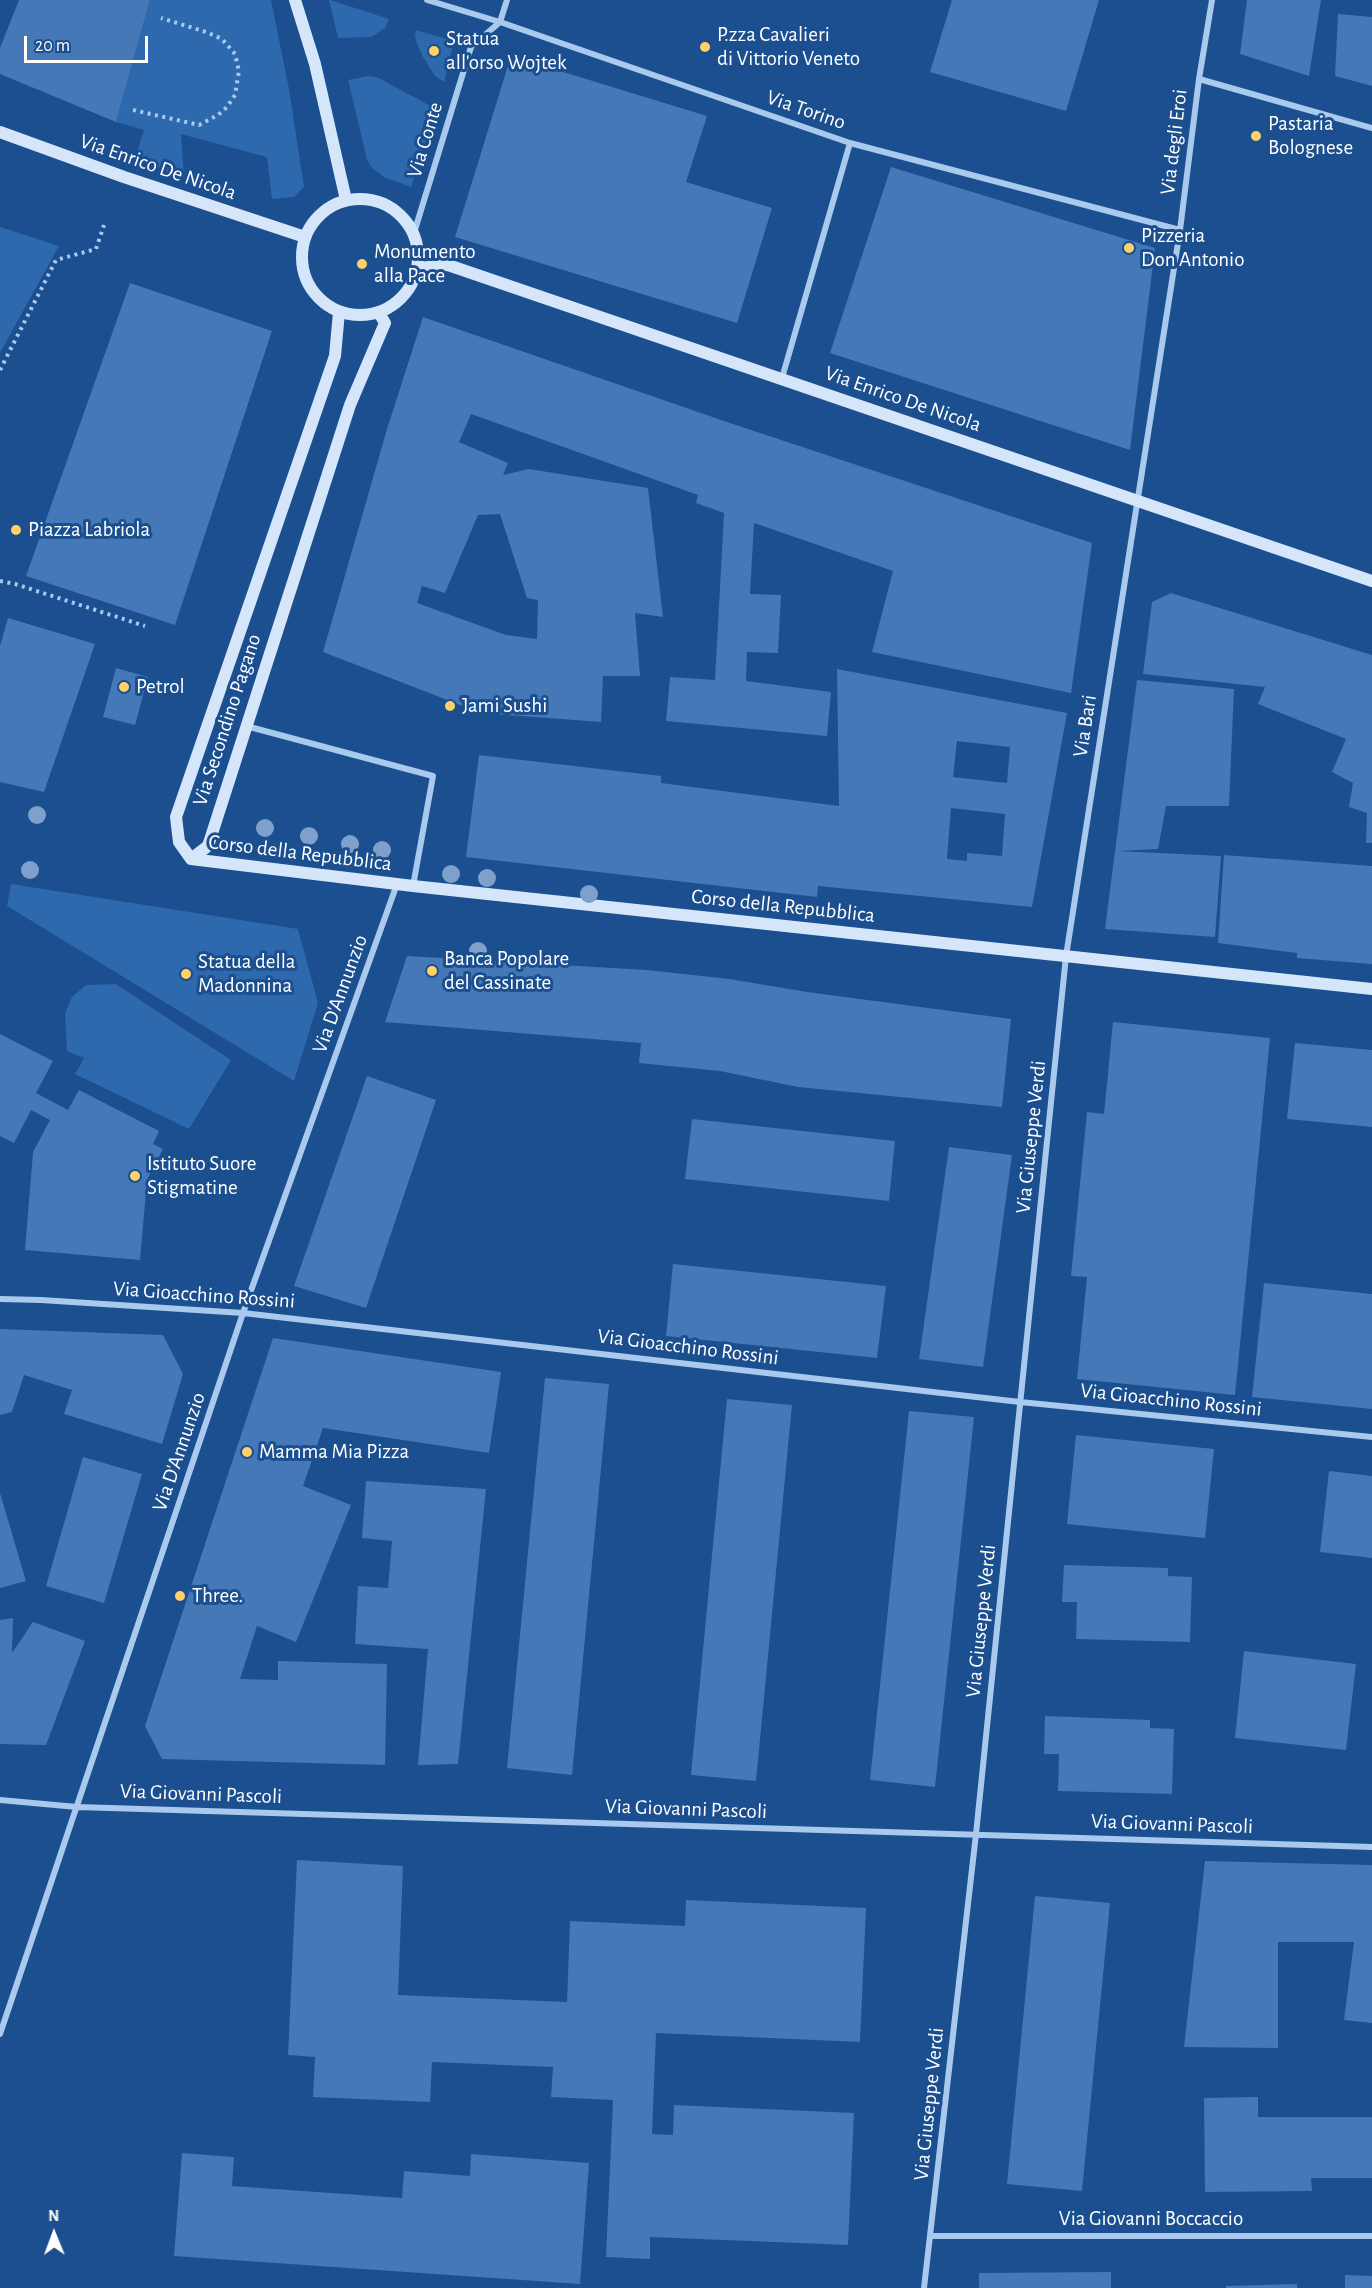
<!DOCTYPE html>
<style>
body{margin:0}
#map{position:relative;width:1372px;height:2288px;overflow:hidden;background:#1b4f8f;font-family:"Alegreya Sans",sans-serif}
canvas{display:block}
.north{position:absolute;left:24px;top:2204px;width:60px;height:60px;-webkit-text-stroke:4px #1b4f8f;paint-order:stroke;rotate:359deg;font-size:16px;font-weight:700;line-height:24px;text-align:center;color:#fff}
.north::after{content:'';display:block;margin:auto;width:21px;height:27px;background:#fff;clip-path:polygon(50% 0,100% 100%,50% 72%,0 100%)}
.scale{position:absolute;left:24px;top:36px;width:124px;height:27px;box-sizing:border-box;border:3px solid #fff;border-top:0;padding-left:8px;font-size:18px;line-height:21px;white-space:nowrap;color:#fff;-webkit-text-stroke:4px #1b4f8f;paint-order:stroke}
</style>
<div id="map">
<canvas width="1372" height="2288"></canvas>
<div class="north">N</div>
<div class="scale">20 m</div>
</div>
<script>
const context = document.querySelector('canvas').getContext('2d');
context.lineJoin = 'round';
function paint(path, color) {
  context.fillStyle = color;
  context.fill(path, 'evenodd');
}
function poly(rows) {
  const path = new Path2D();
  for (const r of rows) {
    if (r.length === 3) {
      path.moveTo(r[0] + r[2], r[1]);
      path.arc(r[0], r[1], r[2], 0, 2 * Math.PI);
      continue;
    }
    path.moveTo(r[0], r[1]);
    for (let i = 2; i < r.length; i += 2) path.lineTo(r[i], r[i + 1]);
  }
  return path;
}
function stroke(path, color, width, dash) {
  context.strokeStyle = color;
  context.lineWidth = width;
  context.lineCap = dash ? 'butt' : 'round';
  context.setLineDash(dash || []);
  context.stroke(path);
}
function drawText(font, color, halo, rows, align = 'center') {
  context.font = font + ' "Alegreya Sans",sans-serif';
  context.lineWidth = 6;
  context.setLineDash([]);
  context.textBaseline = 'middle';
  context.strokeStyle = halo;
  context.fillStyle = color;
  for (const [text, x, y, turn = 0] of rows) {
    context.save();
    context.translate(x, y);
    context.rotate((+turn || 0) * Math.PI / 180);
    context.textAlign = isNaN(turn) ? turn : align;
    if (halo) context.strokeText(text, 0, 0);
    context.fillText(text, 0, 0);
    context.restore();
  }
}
paint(poly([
 [150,0,271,0,289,89,304,187,294,197,272,199,267,157,181,134,184,177,134,161,144,130,116,122],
 [329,0,330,0,389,19,385,28,371,37,338,38],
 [416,30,454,41,444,82,435,76,423,57,417,44,415,35],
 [368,76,377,77,436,109,411,187,384,177,371,167,367,159,348,80],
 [0,227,59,246,0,353],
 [11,884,298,929,318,1003,294,1081,7,906],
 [116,984,231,1060,189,1129,75,1074,84,1058,67,1051,65,1013,72,997,86,985]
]), '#2e69ad');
paint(poly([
 [19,0,150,0,116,122,0,74,0,48],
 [952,0,1099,0,1066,111,930,72],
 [1247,0,1321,0,1309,76,1240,54],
 [1338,14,1372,17,1372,86,1335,76],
 [511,56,707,116,686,182,772,208,737,323,455,237],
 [891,167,1155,248,1130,450,830,353],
 [130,283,272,331,175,625,26,576],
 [423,317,727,422,1092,543,1071,693,872,652,893,571,754,523,750,594,781,595,778,653,747,652,746,681,831,692,827,736,666,721,670,677,715,680,724,513,696,503,698,495,471,414,459,442,508,463,503,475,529,469,648,488,663,617,635,613,640,676,603,676,601,722,481,713,323,652,387,429],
 [500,514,527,598,538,600,537,639,506,635,417,603,422,586,445,593,478,515],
 [1171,593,1372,655,1372,843,1366,843,1367,813,1349,807,1353,783,1332,772,1346,739,1258,704,1265,687,1143,674,1152,602],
 [8,618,95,644,44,792,0,782,0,646],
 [116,668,148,677,135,725,103,717],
 [837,669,1067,713,1032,907,818,886,817,897,466,857,479,755,661,776,661,783,839,806],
 [957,741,1010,747,1007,783,953,777],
 [951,808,1005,814,1002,856,967,853,967,861,947,859],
 [1137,680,1234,689,1229,806,1166,806,1158,849,1118,851,1221,856,1215,937,1105,929],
 [1224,855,1372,866,1372,964,1297,958,1297,953,1218,943],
 [407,956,647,970,729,979,807,992,1011,1019,1002,1107,798,1087,720,1071,639,1063,641,1043,385,1022],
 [1113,1022,1270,1038,1235,1395,1077,1379,1087,1277,1071,1276,1087,1112,1104,1114],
 [0,1034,53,1061,36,1093,68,1110,79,1090,159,1131,153,1144,163,1149,147,1180,140,1260,25,1250,33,1152,50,1120,31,1110,14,1143,0,1136],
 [1295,1043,1372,1050,1372,1127,1287,1119],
 [367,1076,436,1100,366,1308,294,1286],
 [692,1119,895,1141,889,1201,685,1179],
 [949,1147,1012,1155,983,1367,919,1359],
 [673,1264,886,1286,877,1358,666,1336],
 [1264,1283,1372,1294,1372,1409,1252,1397],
 [0,1329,163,1335,183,1374,162,1444,64,1414,72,1390,24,1375,12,1412,0,1415],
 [273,1338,501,1372,489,1453,323,1428,303,1486,351,1505,296,1642,257,1626,240,1679,278,1680,278,1661,387,1664,385,1765,162,1759,145,1726],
 [545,1378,609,1384,572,1775,507,1768],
 [727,1399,792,1405,756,1781,691,1775],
 [909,1411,974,1417,935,1787,870,1780],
 [1076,1435,1214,1449,1205,1538,1067,1524],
 [83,1457,142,1474,104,1603,46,1586],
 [1329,1471,1372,1476,1372,1558,1320,1552],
 [366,1481,486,1489,458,1764,418,1765,428,1649,355,1644,358,1586,388,1588,392,1541,362,1538],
 [0,1493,26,1581,0,1588],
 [1064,1565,1168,1568,1168,1576,1192,1577,1190,1642,1076,1639,1077,1602,1062,1602],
 [13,1618,12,1653,33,1622,85,1641,46,1745,0,1744,0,1620],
 [1244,1651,1356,1664,1346,1750,1235,1738],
 [1045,1716,1150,1720,1150,1728,1174,1729,1172,1794,1058,1791,1059,1754,1044,1754],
 [297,1860,403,1866,398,1995,567,2002,570,1921,685,1926,686,1900,866,1908,860,2042,656,2033,652,2134,673,2135,674,2105,854,2113,848,2245,650,2237,650,2259,606,2257,613,2100,551,2097,553,2067,432,2062,430,2102,313,2097,315,2057,288,2055],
 [1205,1861,1372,1865,1372,2023,1344,2020,1354,1942,1278,1942,1278,2048,1184,2047],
 [1035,1896,1110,1903,1082,2191,1007,2184],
 [1258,2097,1258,2117,1372,2117,1372,2178,1311,2178,1312,2191,1205,2192,1204,2098],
 [182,2153,234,2157,232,2186,402,2198,404,2171,470,2176,471,2154,589,2163,580,2284,174,2256],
 [1111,2272,1111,2288,979,2288,979,2273],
 [1345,2275,1372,2276,1372,2288,1345,2288],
 [1297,2284,1297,2288,1226,2288,1226,2286]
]), '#4478b7');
stroke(poly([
 [133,110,199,125,218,115,227,107,235,95,239,71,235,54,222,39,206,32,161,18],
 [0,370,56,260,96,249,104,225],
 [0,581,15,584,145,626]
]), '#a9c9ee', 4, [3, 4.5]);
stroke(poly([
 [427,0,500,22,850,143,1180,230],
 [1199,79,1372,128],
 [414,233,471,47,500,22,507,0],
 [782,378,850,143],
 [246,726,433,776,413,886],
 [0,1299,41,1300,243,1313,1020,1402,1372,1437],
 [0,1800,77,1807,1372,1847],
 [0,2034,243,1313,397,884],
 [931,2236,1372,2236],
 [924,2288,976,1834,1066,956,1180,230,1199,79,1212,0]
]), '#a9c9ee', 6);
stroke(poly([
 [295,0,315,64,346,200],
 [0,132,124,177,305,237],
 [360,257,58],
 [419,268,448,265,1372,581],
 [191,859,413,886,1372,989],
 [191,859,208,846,350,405,385,323,379,313],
 [191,859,179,842,176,817,335,356,339,312]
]), '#d6e6fa', 12);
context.fillStyle = '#7ea0ca';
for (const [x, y] of [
 [37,815],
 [265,828],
 [309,836],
 [350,844],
 [382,850],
 [30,870],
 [451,874],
 [487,878],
 [589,894],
 [478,951]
]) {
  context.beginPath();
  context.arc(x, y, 9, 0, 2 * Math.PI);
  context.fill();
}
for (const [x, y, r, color] of [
 [705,47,6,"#ffd166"],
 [434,51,6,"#ffd166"],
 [1256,136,6,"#ffd166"],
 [1129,248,6,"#ffd166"],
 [362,264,6,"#ffd166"],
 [16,530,6,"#ffd166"],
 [124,687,6,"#ffd166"],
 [450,706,6,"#ffd166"],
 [432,971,6,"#ffd166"],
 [186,974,6,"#ffd166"],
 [135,1176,6,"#ffd166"],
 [247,1452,6,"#ffd166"],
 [180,1596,6,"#ffd166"]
]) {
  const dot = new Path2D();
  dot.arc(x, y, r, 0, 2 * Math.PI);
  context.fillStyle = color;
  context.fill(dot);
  stroke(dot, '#1b4f8f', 2);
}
drawText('21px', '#fff', '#1b4f8f', [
 ["P.zza Cavalieri",717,35],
 ["di Vittorio Veneto",717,59],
 ["Statua",446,39],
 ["all'orso Wojtek",446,63],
 ["Pastaria",1268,124],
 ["Bolognese",1268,148],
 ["Pizzeria",1141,236],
 ["Don Antonio",1141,260],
 ["Monumento",374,252],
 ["alla Pace",374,276],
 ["Piazza Labriola",28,530],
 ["Petrol",136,687],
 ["Jami Sushi",462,706],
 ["Banca Popolare",444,959],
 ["del Cassinate",444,983],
 ["Statua della",198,962],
 ["Madonnina",198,986],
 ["Istituto Suore",147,1164],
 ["Stigmatine",147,1188],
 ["Mamma Mia Pizza",259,1452],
 ["Three.",192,1596]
], 'left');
drawText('21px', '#fff', '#1b4f8f', [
 ["Via Torino",806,110,19],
 ["Via Conte",425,140,-73],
 ["Via degli Eroi",1174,142,-83],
 ["Via Enrico De Nicola",158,167,19],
 ["Via Enrico De Nicola",903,399,19],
 ["Via Secondino Pagano",227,720,-72],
 ["Via Bari",1085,726,-81],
 ["Corso della Repubblica",300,853,7],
 ["Corso della Repubblica",783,906,6],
 ["Via D'Annunzio",340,994,-70],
 ["Via Giuseppe Verdi",1031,1137,-84],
 ["Via Gioacchino Rossini",204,1295,4],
 ["Via Gioacchino Rossini",688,1347,7],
 ["Via Gioacchino Rossini",1171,1400,6],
 ["Via D'Annunzio",179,1452,-71],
 ["Via Giuseppe Verdi",981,1621,-84],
 ["Via Giovanni Pascoli",201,1794,2],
 ["Via Giovanni Pascoli",686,1809,2],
 ["Via Giovanni Pascoli",1172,1824,2],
 ["Via Giuseppe Verdi",929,2104,-84],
 ["Via Giovanni Boccaccio",1151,2219]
]);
</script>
